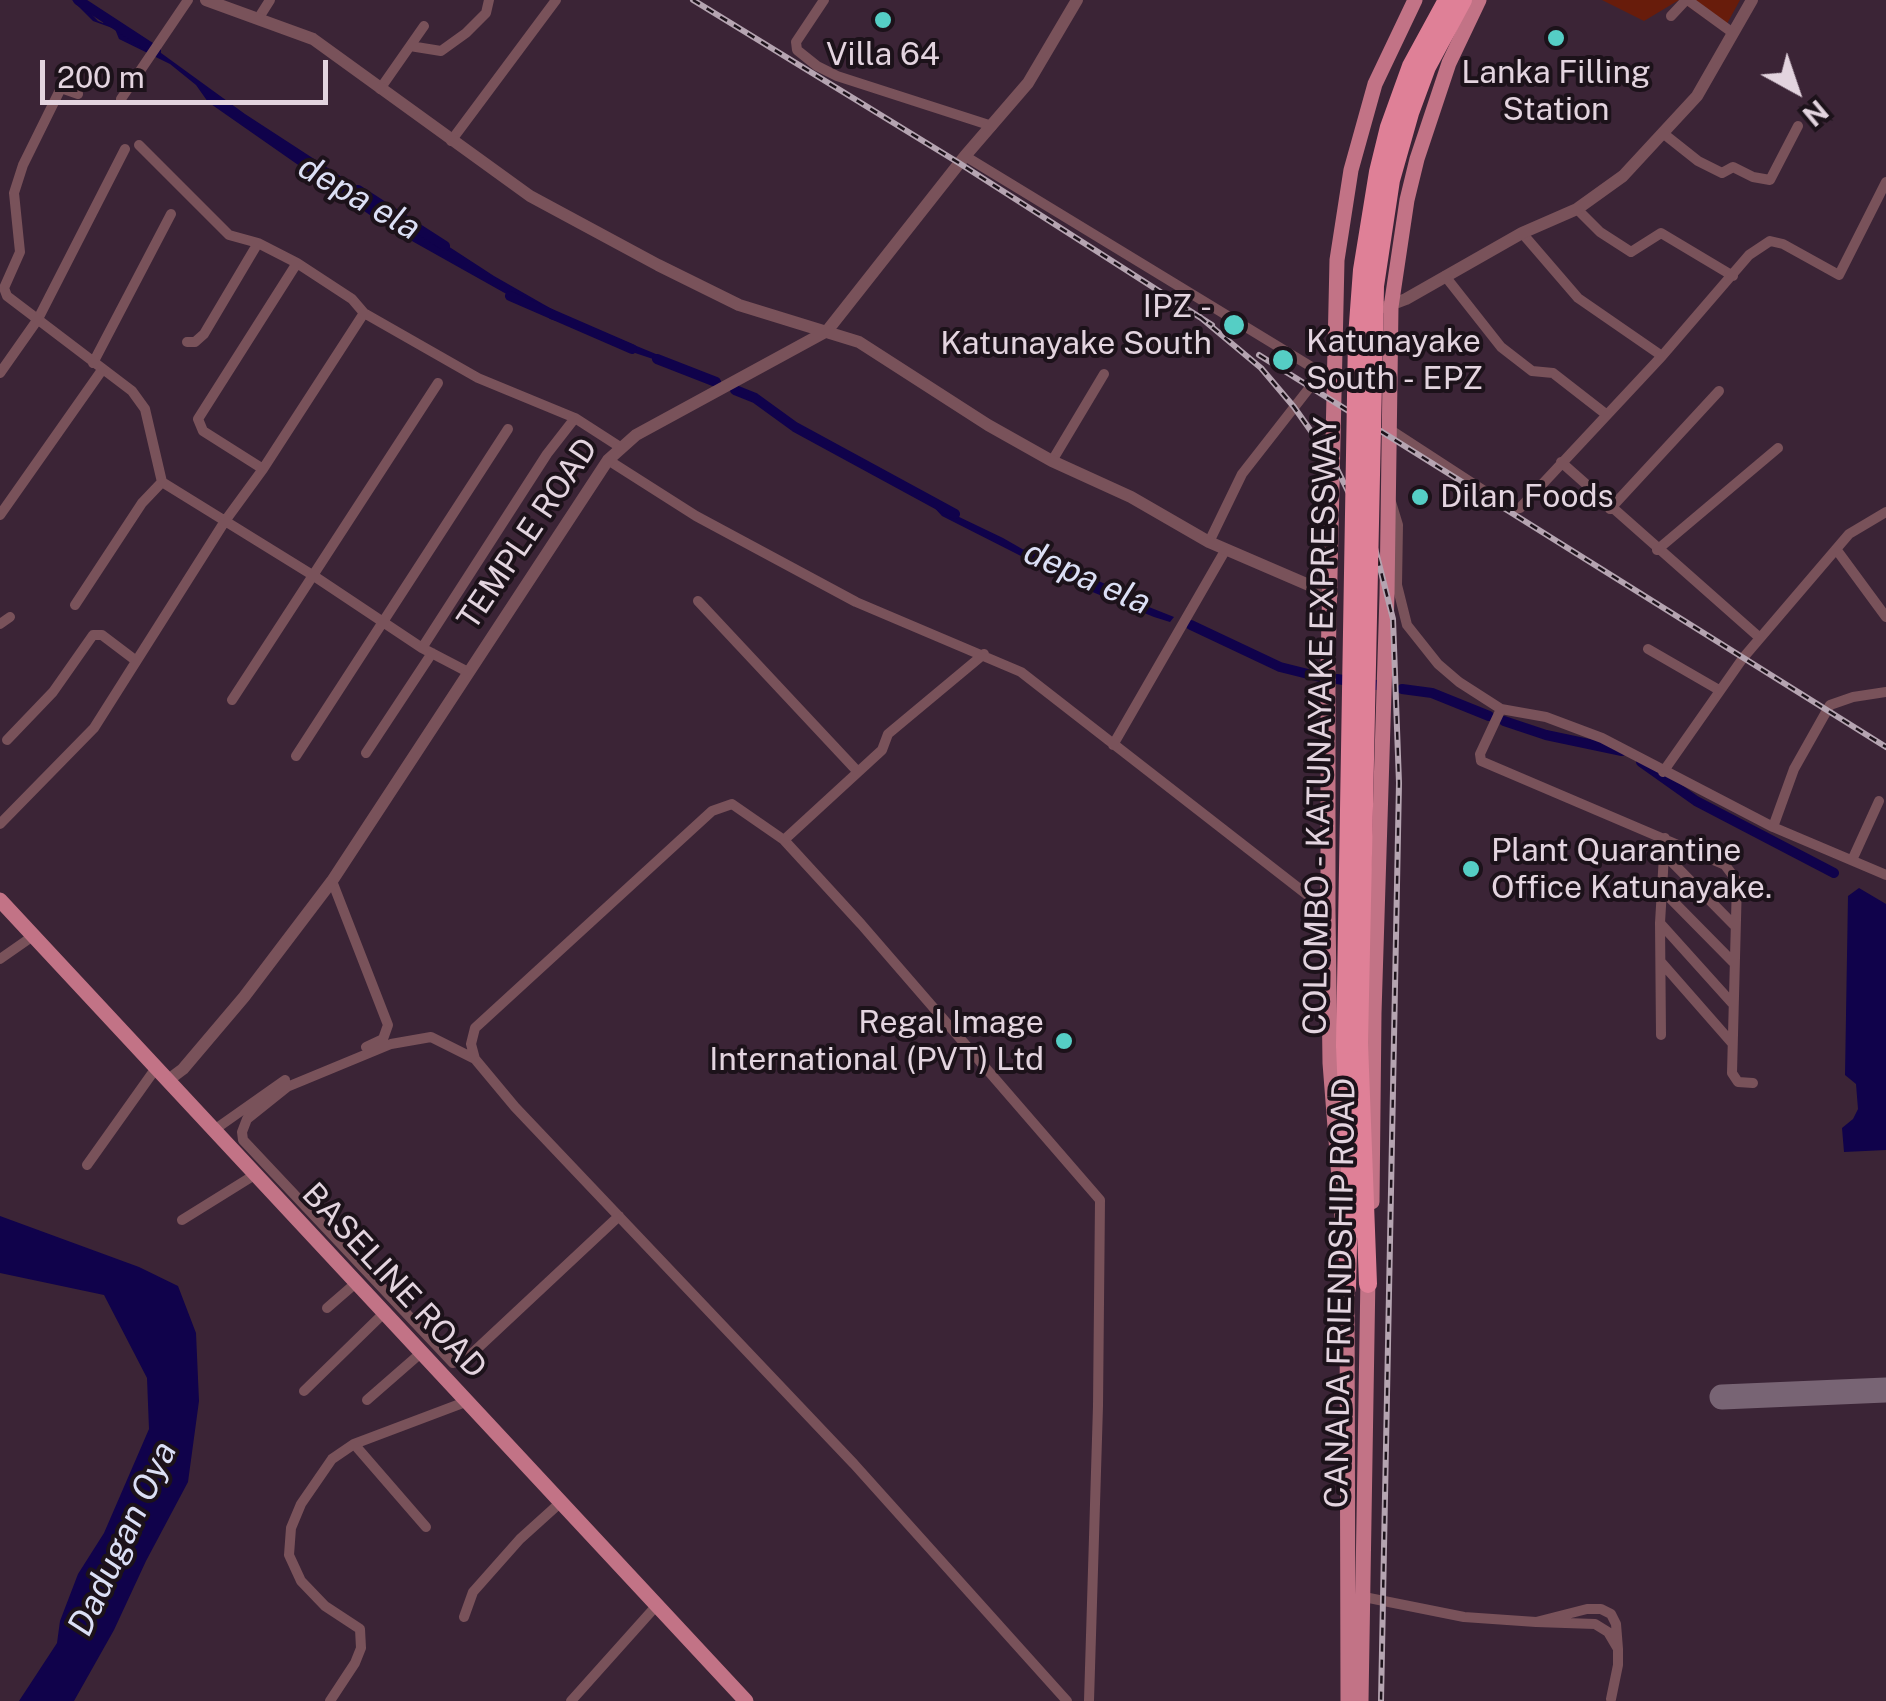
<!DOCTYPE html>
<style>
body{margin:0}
#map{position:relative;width:1886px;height:1701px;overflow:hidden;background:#3b2436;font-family:"Public Sans",sans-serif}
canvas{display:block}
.north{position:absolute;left:1746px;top:40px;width:100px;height:100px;-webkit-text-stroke:8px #1c121a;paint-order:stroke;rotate:140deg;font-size:28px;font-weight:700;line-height:40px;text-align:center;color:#e3d4df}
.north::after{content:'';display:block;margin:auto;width:35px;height:45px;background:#e3d4df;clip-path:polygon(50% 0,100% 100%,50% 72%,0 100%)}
.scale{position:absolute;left:40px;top:60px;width:288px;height:45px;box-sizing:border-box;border:5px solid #e3d4df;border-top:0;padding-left:12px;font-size:30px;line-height:35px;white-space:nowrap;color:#e3d4df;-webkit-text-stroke:8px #1c121a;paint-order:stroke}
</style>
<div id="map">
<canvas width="1886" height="1701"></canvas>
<div class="north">N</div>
<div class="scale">200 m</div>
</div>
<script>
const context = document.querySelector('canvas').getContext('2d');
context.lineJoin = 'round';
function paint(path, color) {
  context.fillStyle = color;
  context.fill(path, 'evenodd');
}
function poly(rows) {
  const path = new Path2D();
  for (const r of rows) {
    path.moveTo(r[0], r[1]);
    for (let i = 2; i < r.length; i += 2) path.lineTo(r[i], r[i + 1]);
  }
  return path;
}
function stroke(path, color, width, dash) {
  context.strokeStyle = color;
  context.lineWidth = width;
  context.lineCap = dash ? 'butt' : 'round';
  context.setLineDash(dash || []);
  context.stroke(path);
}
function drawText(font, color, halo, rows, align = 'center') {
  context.font = font + ' "Public Sans",sans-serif';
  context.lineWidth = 8;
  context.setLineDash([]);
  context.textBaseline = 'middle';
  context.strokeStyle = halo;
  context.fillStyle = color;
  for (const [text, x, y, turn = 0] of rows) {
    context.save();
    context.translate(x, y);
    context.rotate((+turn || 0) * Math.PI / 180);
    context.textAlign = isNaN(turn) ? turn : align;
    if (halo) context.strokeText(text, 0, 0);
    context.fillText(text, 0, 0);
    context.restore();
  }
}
paint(poly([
 [1602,0,1740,0,1723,31,1679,0,1644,21]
]), '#681c0b');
paint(poly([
 [72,0,78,0,98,21,103,23,105,20,139,37,245,114,494,276,564,316,668,359,665,363,635,353,602,335,550,319,536,307,510,296,387,227,208,102,196,85,170,64,119,39,115,29,93,21],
 [930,503,1003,538,1066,574,1174,617,1170,622,1154,617,1090,591,942,516],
 [1859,888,1886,904,1886,1150,1844,1152,1842,1128,1853,1119,1858,1109,1856,1084,1845,1075,1848,896],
 [0,1216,139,1267,178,1286,196,1333,199,1401,188,1482,146,1561,114,1630,74,1701,19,1701,57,1643,60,1621,78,1574,104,1533,149,1429,147,1378,104,1295,0,1273]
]), '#10024b');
stroke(poly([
 [78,0,156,51],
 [358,190,445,246],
 [510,296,632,349],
 [657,359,716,382],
 [735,390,755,398,795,427,955,514],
 [1027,553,1102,588],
 [1191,625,1280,667,1320,677],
 [1337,679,1376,685],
 [1402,689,1432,693,1489,716],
 [1504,721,1546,735,1622,751],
 [1641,762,1696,801,1834,873]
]), '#10024b', 10);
stroke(poly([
 [1722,1397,1886,1390]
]), '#786474', 25);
stroke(poly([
 [824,0,796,42,797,50,817,66,837,76,992,126],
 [1671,16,1685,1,1689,1,1733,33],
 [258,19,270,0],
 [410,46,441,51,466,33,486,13,489,0],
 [61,88,68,71],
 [380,89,424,26],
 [78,94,61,88,23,165,14,193,20,252,4,288,7,296,132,391,145,409,162,482,314,576,422,648,468,672],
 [121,99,188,0],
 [1664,134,1698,161,1722,173,1733,167,1753,177,1770,180,1798,126],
 [451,141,556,0],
 [139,145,229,235,258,243,297,263,352,299,364,313,478,378,575,418,620,447],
 [965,156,1333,380,1388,380],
 [1577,209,1600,232,1631,252,1661,233,1733,276],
 [1522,233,1578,298,1662,356],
 [1445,276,1501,347,1532,371,1553,373,1607,415],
 [187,342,195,342,204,334,258,243],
 [93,363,171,214],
 [0,373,38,319,125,149],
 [1389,429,1512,509,1520,508,1662,356,1749,255,1770,241,1783,244,1839,275,1886,182],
 [608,460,696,516,856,602,1021,672,1328,911],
 [1052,461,1104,374],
 [1561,462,1760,638],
 [263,469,203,431,198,419,297,263],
 [1391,502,1398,525,1397,585,1407,625,1438,664,1459,682,1501,709,1546,717,1602,738,1773,827,1886,875],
 [1610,509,1719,391],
 [0,515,102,370],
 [1209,542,1242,474,1321,373],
 [1836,549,1886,617],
 [1657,550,1778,448],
 [698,601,858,772],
 [75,605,142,503,162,482],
 [0,624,10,617],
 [422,648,547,454,575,418],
 [1648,649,1719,690],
 [232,700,438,383],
 [1501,709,1480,754,1481,761,1725,865,1737,881,1732,1073,1738,1082,1753,1083],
 [7,740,53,692,93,635,102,635,135,660],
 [1113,745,1226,549],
 [366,753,432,653],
 [296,756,508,429],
 [1663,772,1743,658,1849,534,1886,512],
 [0,824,94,728,225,521,263,469,364,313],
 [1773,827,1794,769,1830,705,1853,697,1886,692],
 [784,840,882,750,888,734,984,654],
 [1664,854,1734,925],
 [1853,858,1879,801],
 [332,881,388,1025,383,1039,366,1047],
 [1661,889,1733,962],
 [1660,923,1732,1003],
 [0,959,33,936],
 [1661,962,1732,1043],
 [1661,1035,1660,923,1665,838],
 [475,1059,431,1037,391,1044,287,1087,247,1119,242,1132,243,1140,453,1363,465,1360,619,1216],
 [214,1130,285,1080],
 [87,1165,156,1068],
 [182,1220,256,1174],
 [327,1308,357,1282],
 [304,1391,385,1312],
 [367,1400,422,1352],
 [354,1444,426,1527],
 [1359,1596,1464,1617,1536,1622],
 [464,1617,473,1592,520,1539,561,1502],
 [1611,1699,1618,1665,1618,1649,1616,1624,1611,1614,1601,1609,1587,1609,1536,1622,1595,1624,1608,1632,1618,1649],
 [330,1701,355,1663,361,1648,360,1629,325,1606,301,1581,289,1555,291,1528,301,1504,332,1459,354,1444,468,1401],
 [571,1701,657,1605],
 [1067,1701,854,1464,515,1107,475,1059,471,1044,475,1028,712,811,732,804,784,840,861,924,1100,1200,1098,1406,1089,1701]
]), '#79525a', 10);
stroke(poly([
 [206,0,313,39,530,196,658,265,739,305,859,342,988,425,1052,461,1131,497,1209,542,1332,595],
 [1385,307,1406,299,1522,233,1577,209,1623,176,1697,96,1752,0],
 [167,1081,183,1069,244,997,332,881,608,460,636,435,827,331,965,156,1028,83,1077,0]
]), '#79525a', 12);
stroke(poly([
 [0,900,746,1701],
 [1372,1202,1374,1013,1387,595,1391,307,1407,200,1417,159,1449,63,1479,0],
 [1342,1217,1330,1063,1328,911,1328,665,1337,260,1351,170,1375,84,1415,0],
 [1347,1280,1348,1701],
 [1361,1701,1368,1275]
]), '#c27386', 15);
stroke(poly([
 [1359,1043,1368,1284],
 [1345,1045,1350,1167,1347,1288]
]), '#df8097', 18);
const rail = poly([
 [693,0,959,163,1212,325],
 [1200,317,1261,368,1294,407,1335,465,1374,544,1393,619,1399,783,1381,1701],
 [1259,355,1886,747]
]);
stroke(rail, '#b5a4b1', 6);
stroke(rail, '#1c121a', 2.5, [8]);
stroke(poly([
 [1359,1043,1375,286,1391,180,1410,113,1427,67,1463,0],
 [1345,1045,1357,337,1362,270,1378,172,1389,127,1411,66,1447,0]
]), '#df8097', 18);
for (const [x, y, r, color] of [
 [883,20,10,"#55cec5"],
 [1556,38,10,"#55cec5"],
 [1234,325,12,"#55cec5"],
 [1283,360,12,"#55cec5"],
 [1420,497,10,"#55cec5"],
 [1471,869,10,"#55cec5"],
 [1064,1041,10,"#55cec5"]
]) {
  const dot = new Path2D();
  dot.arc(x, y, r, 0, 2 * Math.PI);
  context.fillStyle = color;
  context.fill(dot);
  stroke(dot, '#1c121a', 4);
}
drawText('32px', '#e3d4df', '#1c121a', [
 ["Villa 64",883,55,"center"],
 ["Lanka Filling",1556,73,"center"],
 ["Station",1556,110,"center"],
 ["IPZ -",1212,307,"right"],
 ["Katunayake South",1212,344,"right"],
 ["Katunayake",1306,342],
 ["South - EPZ",1306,379],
 ["Dilan Foods",1440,497],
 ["Plant Quarantine",1491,851],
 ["Office Katunayake.",1491,888],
 ["Regal Image",1044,1023,"right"],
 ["International (PVT) Ltd",1044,1060,"right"]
], 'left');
drawText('32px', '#e3d4df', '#1c121a', [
 ["TEMPLE ROAD",528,534,-56],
 ["COLOMBO - KATUNAYAKE EXPRESSWAY",1321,726,-89],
 ["BASELINE ROAD",394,1281,47],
 ["CANADA FRIENDSHIP ROAD",1341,1293,-89]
]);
drawText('italic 35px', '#dbdff5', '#1c121a', [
 ["depa ela",359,198,30],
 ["depa ela",1087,578,24],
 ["Dadugan Oya",123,1539,-65]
]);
</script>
